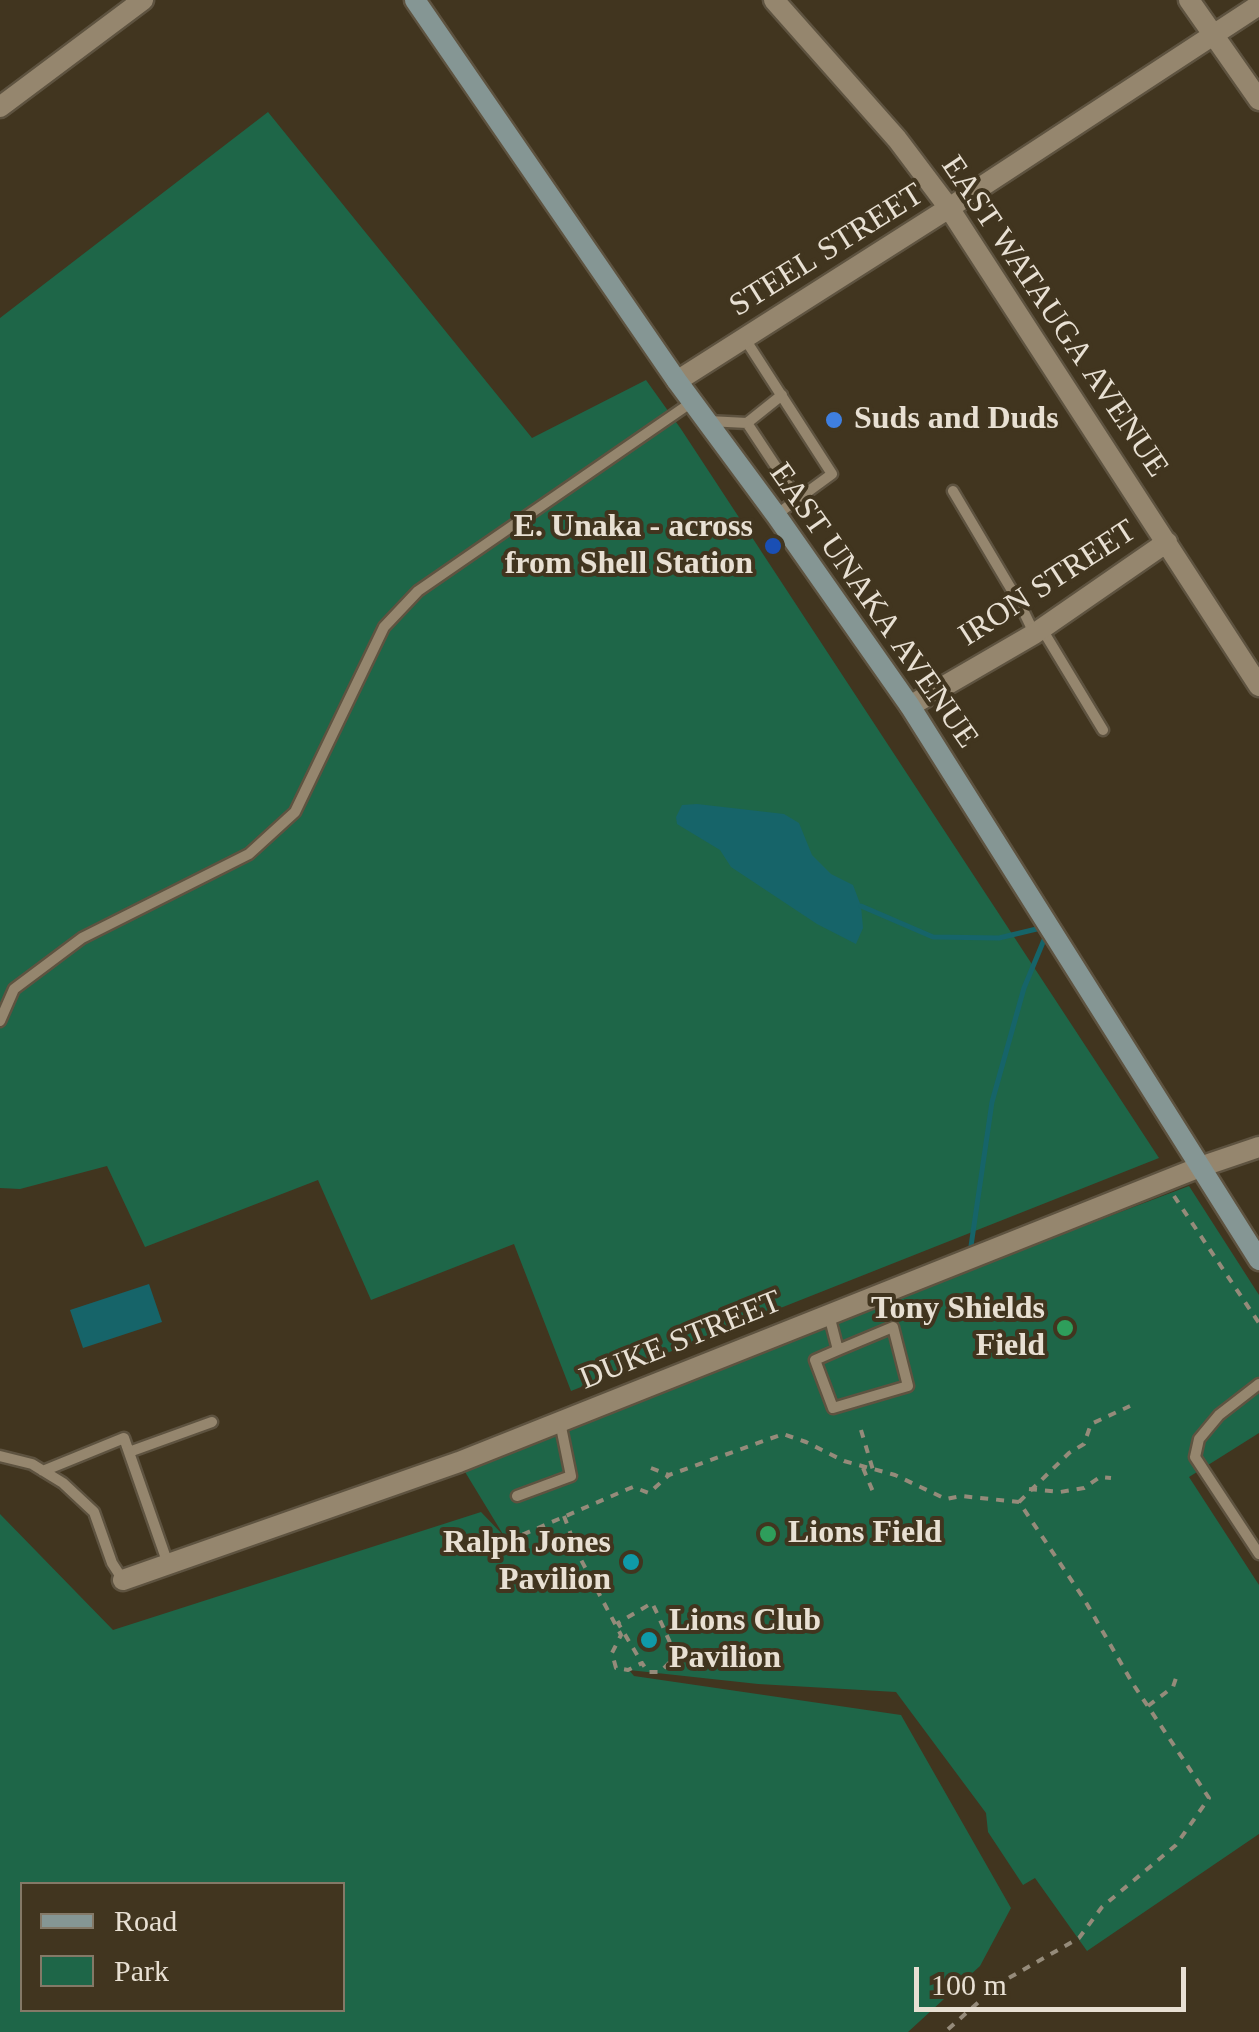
<!DOCTYPE html>
<style>
body{margin:0}
#map{position:relative;width:1259px;height:2032px;overflow:hidden;background:#41351f;font-family:"Times New Roman",serif}
canvas{display:block}
.legend{position:absolute;left:20px;top:1882px;width:325px;height:130px;box-sizing:border-box;background:#41351f;border:2px solid #847967;margin:0;padding:12px 18px;list-style:none;font-size:30px;color:#e8e0d3}
.legend li{display:flex;align-items:center;gap:20px;height:50px}
.legend b{width:50px;border:2px solid #847967}
.scale{position:absolute;left:914px;top:1967px;width:272px;height:45px;box-sizing:border-box;border:5px solid #e8e0d3;border-top:0;padding-left:12px;font-size:30px;line-height:35px;white-space:nowrap;color:#e8e0d3;-webkit-text-stroke:8px #41351f;paint-order:stroke}
</style>
<div id="map">
<canvas width="1259" height="2032"></canvas>
<ul class="legend">
<li><b style="height:12px;background:#859694"></b>Road</li>
<li><b style="height:28px;background:#1e6648"></b>Park</li>
</ul>
<div class="scale">100 m</div>
</div>
<script>
const context = document.querySelector('canvas').getContext('2d');
context.lineJoin = 'round';
function paint(path, color) {
  context.fillStyle = color;
  context.fill(path, 'evenodd');
}
function poly(rows) {
  const path = new Path2D();
  for (const r of rows) {
    path.moveTo(r[0], r[1]);
    for (let i = 2; i < r.length; i += 2) path.lineTo(r[i], r[i + 1]);
  }
  return path;
}
function stroke(path, color, width, dash) {
  context.strokeStyle = color;
  context.lineWidth = width;
  context.lineCap = dash ? 'butt' : 'round';
  context.setLineDash(dash || []);
  context.stroke(path);
}
function drawText(font, color, halo, rows, align = 'center') {
  context.font = font + ' "Times New Roman",serif';
  context.lineWidth = 8;
  context.setLineDash([]);
  context.textBaseline = 'middle';
  context.strokeStyle = halo;
  context.fillStyle = color;
  for (const [text, x, y, turn = 0] of rows) {
    context.save();
    context.translate(x, y);
    context.rotate((+turn || 0) * Math.PI / 180);
    context.textAlign = isNaN(turn) ? turn : align;
    if (halo) context.strokeText(text, 0, 0);
    context.fillText(text, 0, 0);
    context.restore();
  }
}
paint(poly([
 [268,112,532,438,646,380,681,429,1159,1158,571,1391,514,1244,371,1300,318,1180,145,1247,107,1166,20,1189,0,1188,0,318],
 [1189,1186,1259,1295,1259,1433,1189,1477,1259,1585,1259,1834,1087,1951,1035,1878,1023,1885,988,1832,986,1813,896,1692,758,1684,629,1670,634,1676,901,1715,1011,1908,980,1966,908,2032,0,2032,0,1514,113,1630,481,1512,504,1536,459,1462],
 [22,1884,342,1884,342,2010,22,2010]
]), '#1e6648');
paint(poly([
 [697,804,784,814,799,823,812,855,831,874,853,885,861,906,863,928,856,944,817,924,731,867,720,850,677,824,676,817,682,805],
 [149,1284,162,1322,83,1348,70,1310]
]), '#166469');
stroke(poly([
 [861,906,933,937,999,938,1045,927],
 [971,1246,992,1102,1024,988,1046,935]
]), '#166469', 5);
const service = poly([
 [745,339,832,474,776,515],
 [782,395,747,423,798,500],
 [708,421,747,423],
 [953,491,1020,604,1034,633],
 [1042,629,1103,730],
 [0,1021,14,989,82,938,249,854,295,812,384,627,418,591,692,402],
 [829,1315,838,1350,815,1360,833,1408,908,1386,893,1327,838,1350],
 [1259,1384,1219,1415,1199,1439,1195,1457,1259,1554],
 [129,1452,212,1422],
 [0,1456,32,1464,63,1483,94,1512,112,1563,123,1580],
 [43,1471,124,1438,168,1564],
 [517,1496,571,1476,560,1422]
]);
const minor = poly([
 [774,0,897,139,949,208,1259,686],
 [1189,0,1259,100],
 [0,107,143,0],
 [677,381,949,208,1259,5],
 [910,706,1034,634,1167,542],
 [123,1580,459,1462,1200,1167,1259,1147]
]);
const secondary = poly([
 [415,0,677,381,776,515,910,706,1259,1260]
]);
stroke(service, '#5e5340', 15);
stroke(minor, '#5e5340', 25);
stroke(secondary, '#5e5340', 25);
stroke(poly([
 [1174,1196,1259,1323],
 [861,1430,873,1470],
 [651,1468,669,1475],
 [863,1468,874,1494],
 [1029,1489,1060,1492,1084,1488,1100,1477,1111,1478],
 [1019,1502,1069,1453,1084,1444,1091,1424,1130,1406],
 [564,1516,579,1556,621,1635,612,1653,616,1668,628,1670,642,1663,648,1672,660,1672,676,1656,656,1611,652,1603,618,1623,642,1663],
 [508,1541,628,1489,633,1487,649,1493,669,1475,783,1434,806,1442,844,1461,895,1475,946,1499,961,1496,1019,1502,1084,1599,1133,1684,1209,1798,1176,1845,1102,1907,1079,1938,1000,1983,945,2032],
 [1148,1706,1173,1687,1176,1678]
]), '#958b7a', 4, [8, 8]);
stroke(service, '#95866e', 10);
stroke(minor, '#95866e', 20);
stroke(secondary, '#859694', 20);
for (const [x, y, r, color] of [
 [834,420,10,"#3f7fe0"],
 [773,546,10,"#1a4fb4"],
 [1065,1328,10,"#2e9e5b"],
 [768,1534,10,"#2e9e5b"],
 [631,1562,10,"#0f9aa8"],
 [649,1640,10,"#0f9aa8"]
]) {
  const dot = new Path2D();
  dot.arc(x, y, r, 0, 2 * Math.PI);
  context.fillStyle = color;
  context.fill(dot);
  stroke(dot, '#41351f', 4);
}
drawText('32px', '#e8e0d3', '#41351f', [
 ["STEEL STREET",827,251,-32],
 ["EAST WATAUGA AVENUE",1054,317,56],
 ["IRON STREET",1048,584,-33],
 ["EAST UNAKA AVENUE",873,606,55],
 ["DUKE STREET",681,1341,-22]
]);
drawText('bold 32px', '#e8e0d3', '#41351f', [
 ["Suds and Duds",854,420],
 ["E. Unaka - across",753,528,"right"],
 ["from Shell Station",753,565,"right"],
 ["Tony Shields",1045,1310,"right"],
 ["Field",1045,1347,"right"],
 ["Lions Field",788,1534],
 ["Ralph Jones",611,1544,"right"],
 ["Pavilion",611,1581,"right"],
 ["Lions Club",669,1622],
 ["Pavilion",669,1659]
], 'left');
</script>
